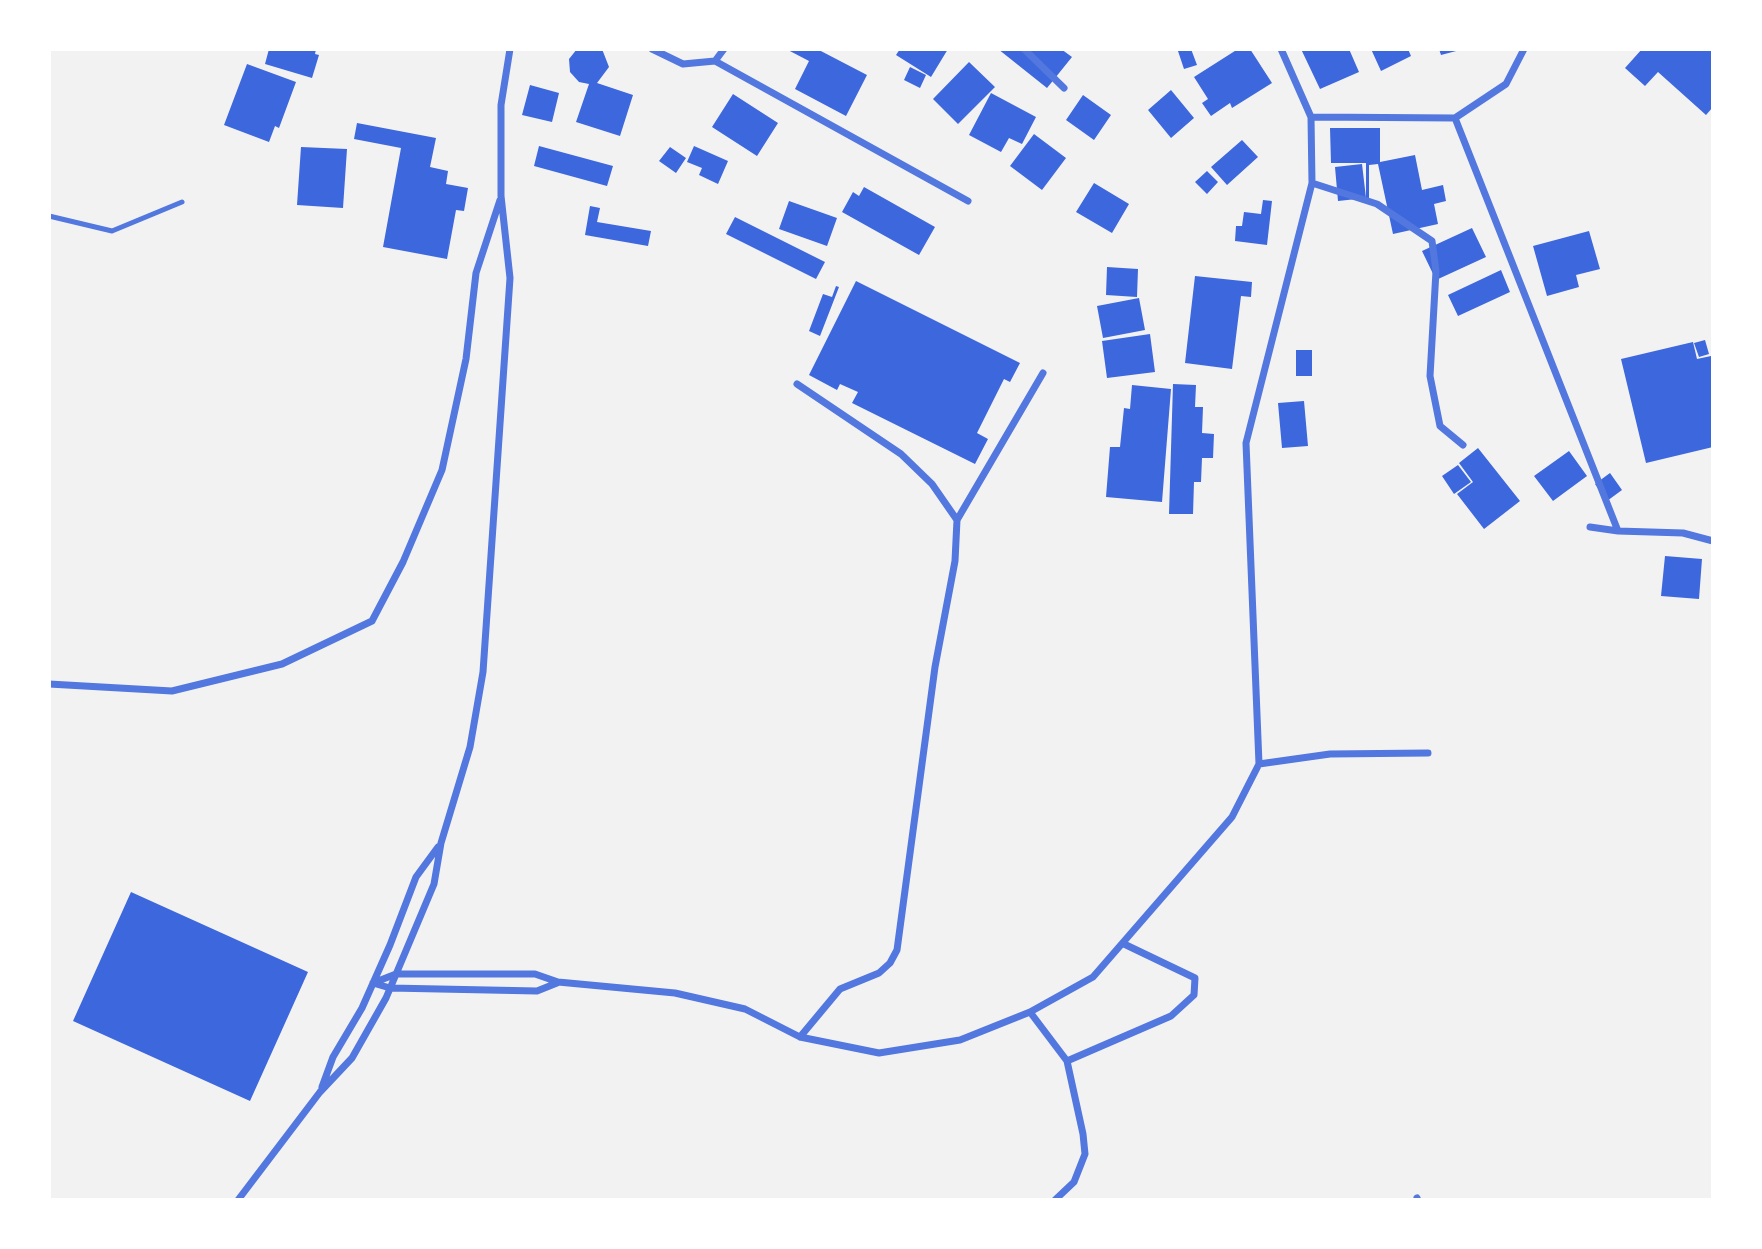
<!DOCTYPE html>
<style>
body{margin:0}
#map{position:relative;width:1762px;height:1249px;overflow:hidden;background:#f2f2f2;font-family:Mulish,sans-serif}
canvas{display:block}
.frame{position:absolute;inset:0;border:51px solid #fff;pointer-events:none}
</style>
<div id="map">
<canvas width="1762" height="1249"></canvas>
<div class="frame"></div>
</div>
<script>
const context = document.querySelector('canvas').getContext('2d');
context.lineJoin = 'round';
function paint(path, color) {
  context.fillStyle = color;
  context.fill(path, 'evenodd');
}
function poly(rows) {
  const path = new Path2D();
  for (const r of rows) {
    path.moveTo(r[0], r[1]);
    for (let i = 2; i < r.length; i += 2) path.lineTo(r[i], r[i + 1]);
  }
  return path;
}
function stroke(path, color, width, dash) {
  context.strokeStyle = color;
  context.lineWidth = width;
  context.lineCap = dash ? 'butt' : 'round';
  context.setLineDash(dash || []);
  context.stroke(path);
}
paint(poly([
 [269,49,316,49,315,54,319,55,312,78,265,64],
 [577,49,602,49,609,67,597,83,633,95,620,136,576,122,589,84,579,82,570,72,569,59],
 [786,49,817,49,867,75,846,116,795,89,809,61],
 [900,49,948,49,931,77,896,55],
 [998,49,1061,49,1072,57,1047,88],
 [1191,49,1197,65,1184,69,1178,51],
 [1238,49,1250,49,1272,83,1232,108,1230,103,1211,116,1202,103,1208,99,1194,77],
 [1301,49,1349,49,1359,72,1320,89],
 [1371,49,1408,49,1411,56,1381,71],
 [1439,49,1460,49,1460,50,1441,55],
 [1642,49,1713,49,1713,107,1706,115,1658,72,1645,86,1625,68],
 [969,62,995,87,958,124,933,99],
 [247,64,296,82,279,128,275,126,269,142,224,125],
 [910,67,926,75,920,88,904,80],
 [530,85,559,93,552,122,522,115],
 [1171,90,1194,118,1171,138,1148,110],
 [991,93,1036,117,1022,144,1009,138,1001,152,969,135],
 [733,94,778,123,757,156,712,127],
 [1083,95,1111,115,1094,140,1066,120],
 [357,123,436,138,430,167,448,171,446,184,468,188,464,211,456,210,447,259,383,247,401,148,354,139],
 [1330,128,1380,128,1380,162,1415,155,1422,190,1443,185,1446,201,1434,204,1438,224,1393,234,1378,164,1369,165,1369,198,1366,198,1366,163,1331,163],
 [1034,134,1066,158,1042,190,1010,166],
 [1242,140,1258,157,1227,185,1211,167],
 [539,146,613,166,607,186,534,166],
 [694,146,728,161,718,184,699,175,702,168,687,162],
 [301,147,347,149,343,208,297,205],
 [670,147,686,158,676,173,659,161],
 [1362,164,1366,198,1338,201,1335,167],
 [1207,171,1218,182,1207,194,1195,182],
 [1094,183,1129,204,1112,233,1076,212],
 [864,187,935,227,919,255,842,212,853,192,859,196],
 [1263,200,1272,201,1267,245,1235,241,1236,226,1242,226,1244,212,1261,214],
 [789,201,837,218,827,246,779,229],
 [590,206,600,208,597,222,651,231,648,246,585,235],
 [735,217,825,262,816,279,726,234],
 [1472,228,1486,257,1436,280,1422,251],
 [1589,231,1600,269,1576,275,1579,287,1547,296,1533,246],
 [1107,267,1138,269,1137,297,1106,295],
 [1501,270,1510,292,1458,316,1448,295],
 [1195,276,1252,282,1251,297,1241,296,1232,369,1185,363],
 [856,281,1020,363,1010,382,1004,379,977,433,988,439,975,464,852,403,858,392,840,384,837,390,809,375],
 [836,286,839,287,820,336,809,331,823,294,832,297],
 [1139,298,1145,330,1103,338,1097,306],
 [1150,334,1155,372,1107,378,1102,341],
 [1705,340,1709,354,1699,357,1694,343],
 [1693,342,1697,359,1711,356,1713,364,1713,447,1646,463,1621,359],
 [1296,350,1312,350,1312,376,1296,376],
 [1173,384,1196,385,1195,407,1203,407,1202,433,1214,434,1213,458,1202,458,1201,482,1194,482,1193,514,1169,514],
 [1132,385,1171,389,1162,502,1106,497,1110,447,1120,447,1124,408,1130,409],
 [1304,401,1308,446,1282,448,1278,403],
 [1478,448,1520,501,1484,529,1457,494,1473,482,1459,463],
 [1569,451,1587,476,1553,501,1534,476],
 [1458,465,1471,482,1454,494,1442,476],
 [1610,473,1622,490,1607,501,1595,484],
 [1665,556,1702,559,1699,599,1661,596],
 [131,892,308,972,250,1101,73,1021]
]), '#3d67dc');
stroke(poly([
 [49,216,112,231,182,202]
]), '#5277de', 5);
stroke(poly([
 [652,49,683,64,715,61,724,49],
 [1024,49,1064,88],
 [715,61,968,201],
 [1311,117,1455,118,1506,84,1524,49],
 [1455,118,1618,531],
 [1312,183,1377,204,1432,241,1436,271,1430,376,1440,426,1463,445],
 [797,384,901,454,932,484,957,520],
 [1590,527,1618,531,1683,533,1713,541],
 [49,684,172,691,282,664,372,621,403,562,442,470,466,359,476,273,500,200],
 [1259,764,1330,754,1428,753],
 [373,983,396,974,535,974,558,982,675,993,745,1009,800,1037,879,1053,960,1040,1030,1012,1093,977,1232,817,1259,764,1246,443,1312,183,1311,117,1281,49],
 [373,983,390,988,537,991,557,983],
 [1030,1012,1067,1061,1083,1134,1085,1154,1074,1182,1055,1200],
 [800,1037,840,989,879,973,890,963,897,950,935,667,955,561,957,520,1043,373],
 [1067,1061,1171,1016,1194,995,1195,978,1124,944],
 [322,1087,333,1057,362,1008,390,945,416,877,438,847],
 [1417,1198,1418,1200],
 [238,1200,320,1092,352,1058,386,998,434,884,441,843,470,747,483,672,510,278,501,196,501,105,510,49]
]), '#5277de', 7);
</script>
